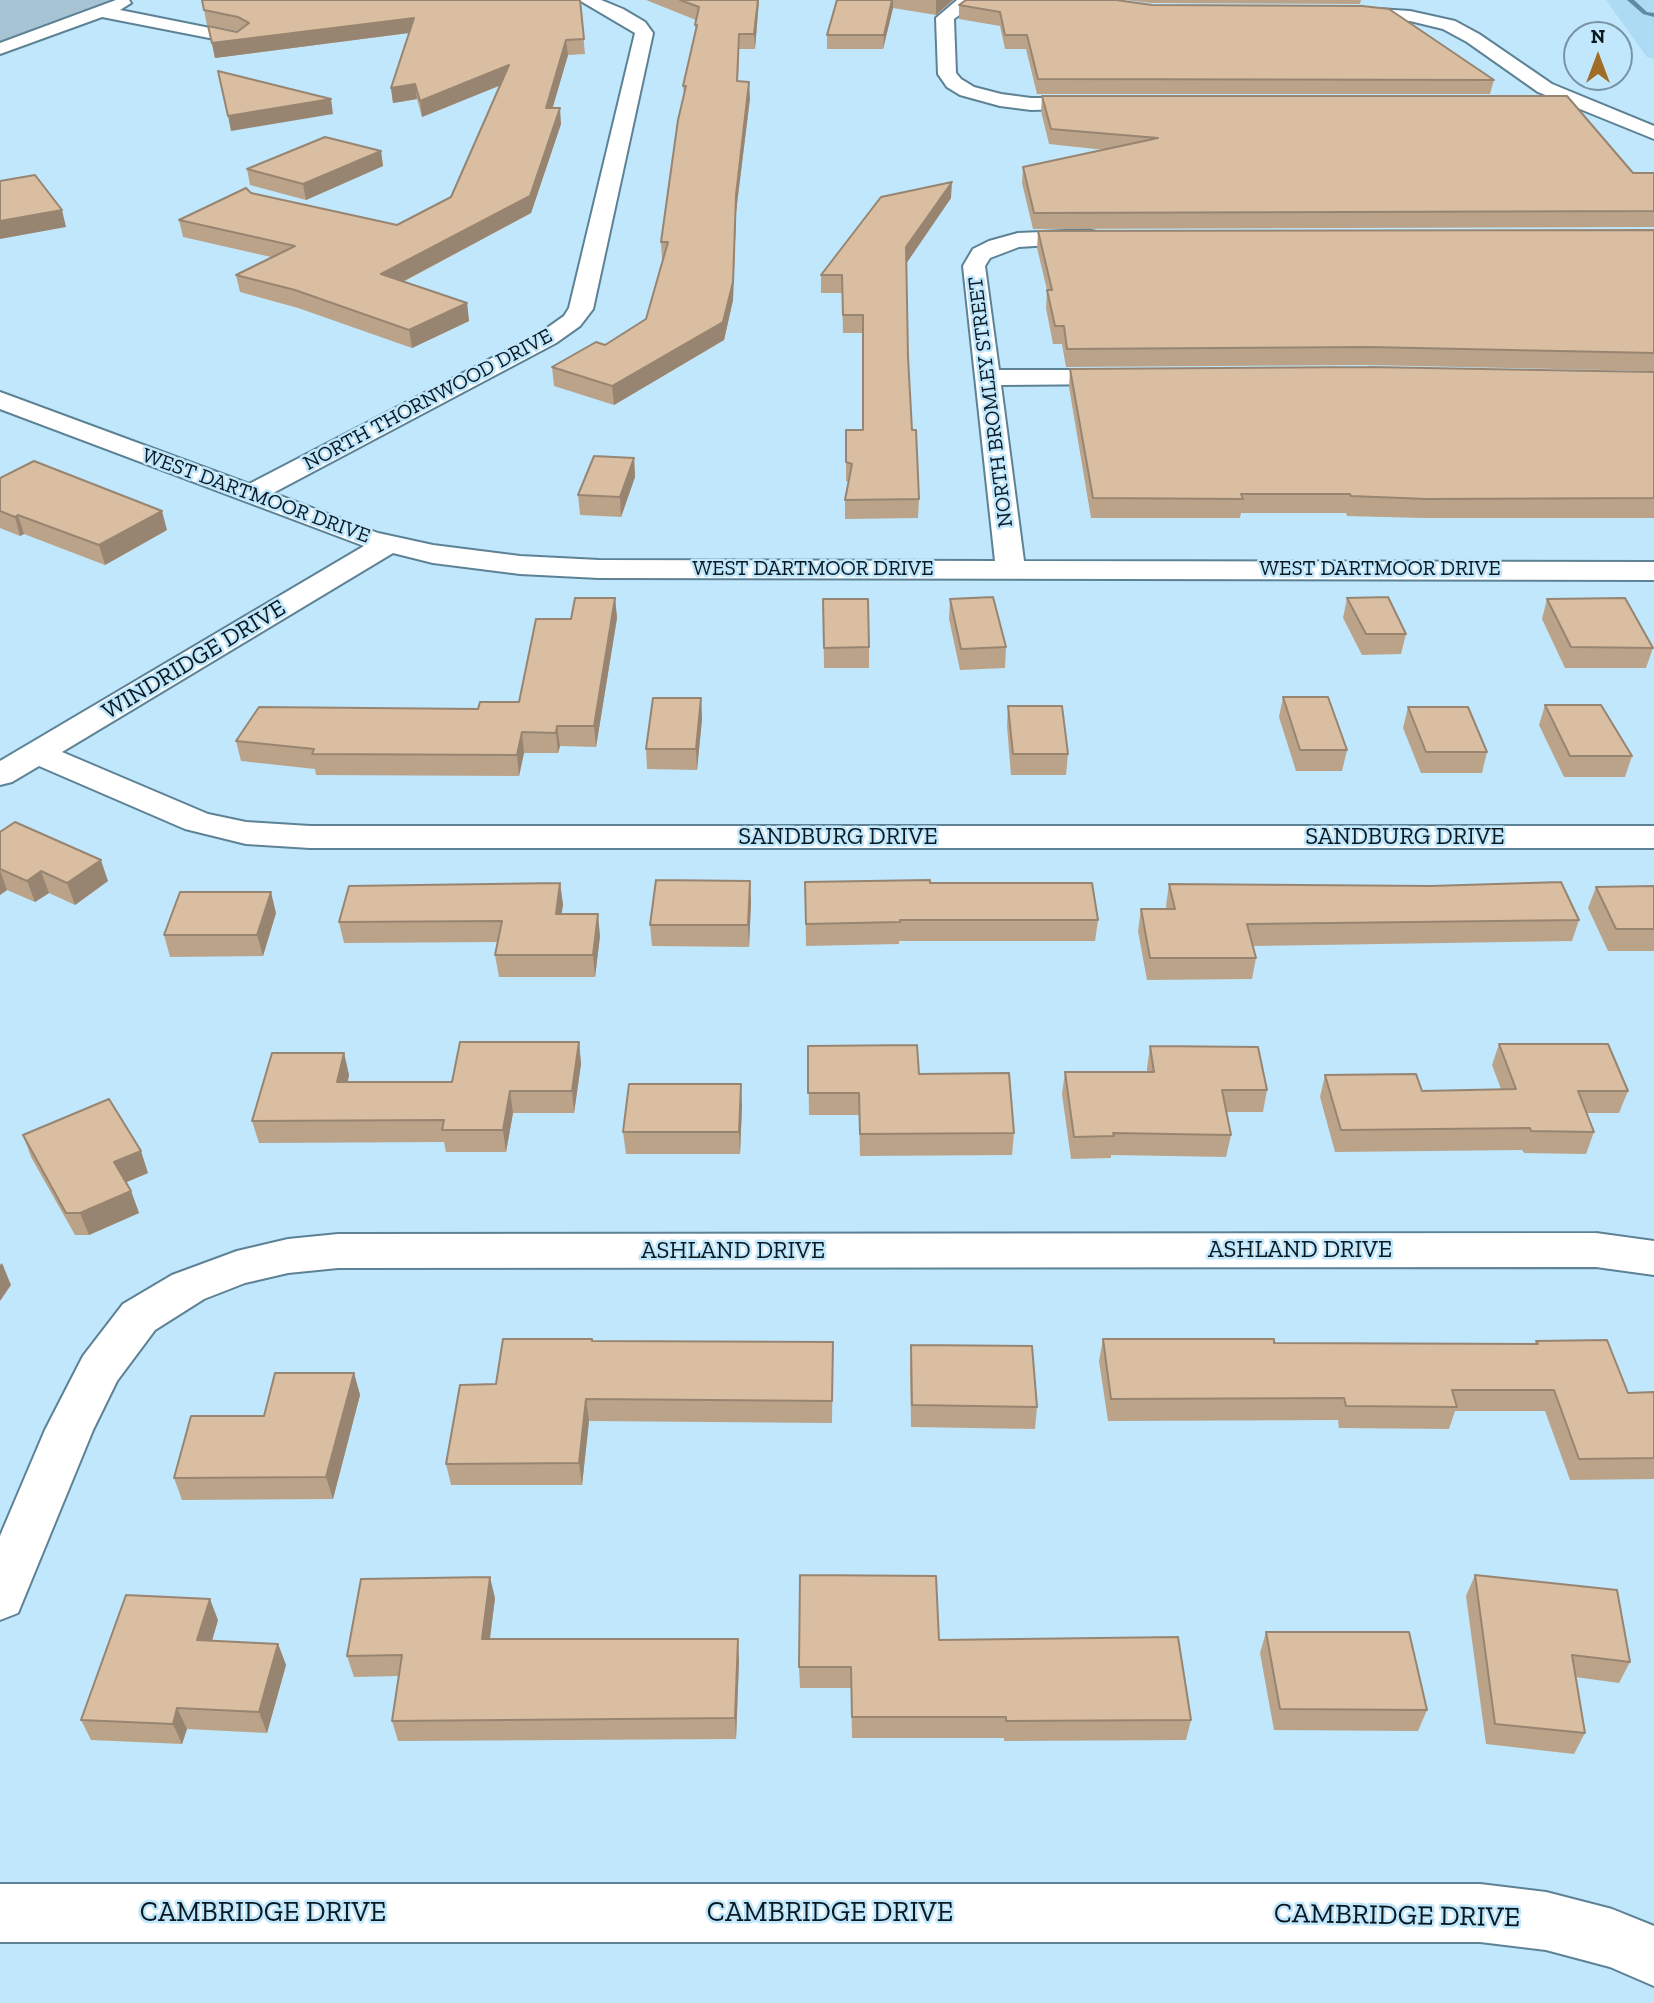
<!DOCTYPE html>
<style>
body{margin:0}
#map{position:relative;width:1654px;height:2003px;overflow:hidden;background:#c0e7fc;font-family:"Zilla Slab",serif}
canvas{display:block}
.north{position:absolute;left:1563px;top:21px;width:70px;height:70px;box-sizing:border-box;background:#c0e7fc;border:2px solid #7794a4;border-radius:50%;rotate:0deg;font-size:19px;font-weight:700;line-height:28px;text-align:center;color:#0a1820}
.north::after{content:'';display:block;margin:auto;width:24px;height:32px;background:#a16c25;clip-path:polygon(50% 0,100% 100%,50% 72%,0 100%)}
</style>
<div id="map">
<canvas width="1654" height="2003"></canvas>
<div class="north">N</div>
</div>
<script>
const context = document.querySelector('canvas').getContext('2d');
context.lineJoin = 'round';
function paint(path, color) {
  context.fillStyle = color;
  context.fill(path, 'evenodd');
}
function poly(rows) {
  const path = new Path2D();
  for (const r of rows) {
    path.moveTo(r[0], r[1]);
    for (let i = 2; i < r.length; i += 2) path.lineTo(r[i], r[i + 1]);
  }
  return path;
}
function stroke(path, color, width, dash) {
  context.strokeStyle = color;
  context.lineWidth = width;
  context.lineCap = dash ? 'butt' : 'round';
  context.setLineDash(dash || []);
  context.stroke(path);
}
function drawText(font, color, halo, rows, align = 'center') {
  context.font = font + ' "Zilla Slab",serif';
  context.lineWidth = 5;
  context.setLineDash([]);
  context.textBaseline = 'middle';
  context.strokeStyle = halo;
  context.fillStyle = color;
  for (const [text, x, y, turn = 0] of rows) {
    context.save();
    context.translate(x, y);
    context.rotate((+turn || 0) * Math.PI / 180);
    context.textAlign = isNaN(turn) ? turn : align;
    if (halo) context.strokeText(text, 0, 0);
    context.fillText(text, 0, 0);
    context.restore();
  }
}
paint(poly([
 [1606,0,1654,0,1654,59,1647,57]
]), '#addbf4');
paint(poly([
 [0,0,114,0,0,41]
]), '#a7c4d5');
paint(poly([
 [1627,0,1634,0,1647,12,1654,13,1654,17,1643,14,1627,0]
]), '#5f8aa1');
const minor = poly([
 [116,0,129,0,131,3,120,10,240,34,249,39,240,44,102,17,0,54,0,43,116,0],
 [579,0,601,0,623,9,645,22,653,33,593,309,580,326,556,343,273,493,378,533,433,545,520,556,599,560,995,561,963,266,973,249,989,241,1018,233,1088,230,1096,232,1099,237,1096,242,1019,247,990,258,985,266,999,370,1121,370,1130,372,1133,377,1130,382,1121,384,1001,385,1024,561,1654,562,1654,580,599,578,520,574,433,563,393,553,62,752,208,814,246,822,310,826,1654,826,1654,848,310,848,246,844,185,829,39,766,12,782,0,785,0,761,364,546,0,409,0,392,249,484,540,333,564,316,569,308,635,33,579,0],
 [957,0,979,0,954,19,956,73,961,79,974,87,1001,94,1031,98,1095,98,1102,100,1104,104,1102,108,1031,110,1000,106,960,95,947,87,938,74,936,18,957,0],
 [1345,7,1410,11,1455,21,1479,34,1552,84,1654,126,1654,139,1538,92,1467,42,1443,29,1410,21,1339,16,1337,12,1345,7],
 [1596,1233,1654,1241,1654,1275,1596,1267,338,1268,288,1273,245,1283,204,1299,155,1330,117,1381,93,1430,18,1613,0,1620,0,1536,45,1430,83,1356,123,1304,172,1275,237,1251,288,1239,338,1234,1596,1233],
 [0,1884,1480,1884,1546,1892,1612,1909,1654,1926,1654,1986,1610,1967,1546,1950,1480,1942,0,1942,0,1884]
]);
stroke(minor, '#5e8295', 4);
paint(minor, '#fff');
paint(poly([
 [202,0,580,0,585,54,568,55,552,108,561,124,531,213,403,282,467,303,469,321,412,348,298,308,240,292,236,275,271,257,183,237,179,220,251,193,397,225,451,197,501,85,422,117,417,99,393,103,391,88,409,33,215,58,208,26,237,32,238,31,207,25],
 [646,0,759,0,755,49,739,49,738,81,750,98,736,212,733,300,724,340,614,405,554,386,552,367,605,345,646,319,663,259,662,259,661,242,684,96,683,86,695,34,696,20],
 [837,0,953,0,936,15,893,8,883,49,827,49,827,35],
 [1125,0,1361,0,1360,4,1151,3],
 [959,5,1494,80,1490,94,1037,94,1026,49,1005,49,1000,26,959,19],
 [1042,96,1633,173,1654,173,1654,227,1033,229,1022,183,1023,167,1105,150,1049,144,1041,111],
 [381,151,383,166,306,200,250,185,247,169],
 [951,198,906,263,908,357,912,430,919,499,918,518,845,519,845,500,848,482,846,481,846,430,863,430,863,333,843,333,842,293,821,293,821,275],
 [1654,230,1654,371,1365,365,1066,367,1062,344,1053,344,1046,308,1047,290,1037,248,1038,231],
 [1070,369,1654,372,1654,518,1423,518,1347,516,1346,513,1241,513,1240,518,1091,518,1069,387],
 [634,458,635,477,621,517,580,515,578,495],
 [0,478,167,530,105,565,24,534,20,536,0,528],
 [615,598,617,618,596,747,560,746,558,753,524,753,519,776,316,775,315,769,241,761,236,741,478,709,519,702,571,619],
 [1347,598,1406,634,1401,654,1362,655,1343,618],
 [823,599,869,647,869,668,824,668],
 [950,599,1006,647,1005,668,960,670,949,619],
 [1547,599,1653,648,1646,668,1565,668,1542,619],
 [1283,697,1347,750,1342,771,1296,771,1279,717],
 [701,698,702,719,697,770,647,769,646,749],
 [1545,705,1632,756,1625,777,1564,777,1539,725],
 [1008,706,1068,754,1066,775,1011,775,1007,726],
 [1408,707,1487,752,1482,773,1421,773,1403,728],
 [0,832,108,881,75,905,49,893,35,902,7,890,0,895],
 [750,881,751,902,749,947,652,946,650,925],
 [805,882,930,883,1098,920,1095,941,899,941,899,944,806,946],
 [560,883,563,905,561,914,600,936,595,977,499,977,495,955,498,942,344,943,339,922],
 [1169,884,1579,920,1572,941,1253,946,1256,958,1252,979,1147,980,1138,931,1141,909,1167,909,1166,906],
 [1654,886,1654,951,1608,951,1588,908,1596,887],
 [276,913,263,956,170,957,164,935],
 [579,1042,581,1064,574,1113,513,1113,506,1152,446,1152,444,1142,259,1143,252,1121,344,1053,349,1075,348,1082,452,1082],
 [1499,1044,1628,1091,1619,1113,1586,1113,1594,1132,1586,1154,1524,1153,1522,1150,1335,1152,1320,1097,1325,1075,1422,1091,1501,1089,1492,1065],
 [808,1046,919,1074,1014,1133,1012,1155,860,1156,859,1115,809,1115],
 [1150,1046,1267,1090,1263,1112,1227,1112,1231,1135,1226,1157,1111,1155,1111,1158,1071,1159,1062,1094,1065,1072,1147,1072,1147,1068],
 [742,1106,740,1154,626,1154,623,1132],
 [23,1135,148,1173,126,1182,131,1191,139,1213,89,1235,75,1235,31,1157],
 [1103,1339,1274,1343,1535,1344,1536,1341,1628,1393,1654,1392,1654,1479,1570,1480,1545,1411,1455,1411,1449,1429,1339,1428,1338,1420,1108,1421,1099,1361],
 [592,1341,833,1342,832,1423,589,1421,582,1485,451,1485,446,1464,496,1384],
 [911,1345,1037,1407,1035,1429,911,1427,910,1367],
 [354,1373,360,1395,333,1499,182,1500,174,1478,264,1416],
 [1475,1575,1630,1662,1619,1683,1575,1677,1585,1733,1574,1754,1486,1744,1466,1596],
 [495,1598,490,1639,739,1660,736,1739,398,1741,392,1721,398,1676,354,1677,347,1656],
 [218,1620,212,1641,278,1644,286,1665,267,1733,187,1729,182,1744,91,1740,81,1720],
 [1266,1632,1427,1710,1418,1731,1274,1730,1260,1653],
 [939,1640,1191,1720,1186,1740,1004,1741,1004,1738,852,1738,851,1688,800,1688,799,1667]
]), '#bba38a');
paint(poly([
 [758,0,759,0,755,49,754,34],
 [892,0,893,0,893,8,883,49,884,35],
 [937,0,953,0,936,15,936,1],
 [414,18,416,32,215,58,212,43],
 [739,34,739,49,737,97,737,81],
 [566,40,568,55,548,124,546,108],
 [509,65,511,81,422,117,420,101],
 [749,82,750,98,736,212,733,300,724,340,614,405,612,386,736,195],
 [415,84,417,99,393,103,391,88],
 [331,99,333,114,231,131,228,116],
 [560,108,561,124,531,213,383,292,381,274],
 [381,151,383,166,306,200,303,184],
 [952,182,951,198,906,264,906,247],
 [62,210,66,227,0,239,0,221],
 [467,303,469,321,412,348,409,330],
 [634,458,635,477,621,517,620,497],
 [162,511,167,530,105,565,99,545],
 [18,515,24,534,20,536,15,517],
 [615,598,617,618,596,747,594,726],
 [701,698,702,719,697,770,696,749],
 [557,726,560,746,558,753,556,733],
 [522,732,524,753,519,776,517,755],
 [101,860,108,881,75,905,67,883],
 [0,870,7,890,0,895],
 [41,871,49,893,35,902,27,881],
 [750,881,751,902,749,947,748,925],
 [560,883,563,905,558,936,556,914],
 [271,892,276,913,263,956,257,935],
 [598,914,600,936,595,977,593,955],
 [579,1042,581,1064,574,1113,572,1091],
 [344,1053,349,1075,342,1104,337,1082],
 [741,1084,742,1106,740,1154,739,1132],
 [510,1091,513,1113,506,1152,503,1130],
 [141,1151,148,1173,122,1184,114,1162],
 [131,1191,139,1213,89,1235,80,1213],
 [2,1263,11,1285,0,1301,0,1265],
 [354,1373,360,1395,333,1499,326,1477],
 [586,1399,589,1421,582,1485,579,1463],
 [490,1577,495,1598,487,1660,482,1639],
 [210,1599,218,1620,206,1661,197,1640],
 [738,1639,739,1660,736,1739,735,1718],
 [278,1644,286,1665,267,1733,259,1712],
 [177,1708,187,1729,182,1744,173,1724]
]), '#988571');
const building = poly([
 [202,0,580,0,584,39,566,40,546,108,560,108,530,196,381,274,467,303,409,330,295,290,236,275,295,246,179,220,246,188,251,193,397,225,451,197,509,65,420,101,415,84,391,88,414,18,212,43,208,26,237,32,249,23,238,17,204,10,202,0],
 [680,0,758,0,754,34,739,34,737,81,749,82,736,195,733,282,723,322,612,386,552,367,596,342,605,345,646,319,668,242,661,242,678,120,686,86,683,86,697,25,695,25,699,7,680,0],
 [837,0,892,0,884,35,827,35,837,0],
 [966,0,1116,0,1152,5,1362,6,1389,9,1494,80,1038,79,1027,35,1005,35,1000,12,959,5,966,0],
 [218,71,331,99,228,116,218,71],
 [1042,96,1567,96,1633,173,1654,173,1654,211,1034,213,1023,167,1158,138,1051,129,1042,96],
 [325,137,381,151,303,184,247,169,325,137],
 [35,175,62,210,0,221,0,181,35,175],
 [952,182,906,247,908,357,912,430,916,430,919,499,845,500,852,464,846,462,846,430,863,430,863,315,843,315,842,275,821,275,881,197,952,182],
 [1654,230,1654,353,1368,347,1067,349,1064,326,1055,326,1047,290,1052,290,1038,231,1654,230],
 [1368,367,1654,372,1654,498,1427,499,1351,496,1350,494,1241,494,1243,499,1093,498,1070,369,1368,367],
 [594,456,634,458,620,497,578,495,594,456],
 [34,461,162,511,99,545,18,515,15,517,0,511,0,478,34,461],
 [993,597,1006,647,961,649,950,599,993,597],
 [1388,597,1406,634,1366,634,1347,598,1388,597],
 [575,598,615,598,594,726,557,726,556,733,522,732,517,755,312,754,314,749,236,741,259,707,478,709,480,702,519,702,536,619,571,619,575,598],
 [1625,598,1653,648,1571,647,1547,599,1625,598],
 [823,599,868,599,869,647,824,648,823,599],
 [1283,697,1328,697,1347,750,1300,750,1283,697],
 [653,698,701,698,696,749,646,749,653,698],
 [1545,705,1601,705,1632,756,1570,756,1545,705],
 [1008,706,1062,706,1068,754,1013,754,1008,706],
 [1408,707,1468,707,1487,752,1426,752,1408,707],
 [15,822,101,860,67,883,41,871,27,881,0,869,0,832,15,822],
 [656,880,750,881,748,925,650,925,656,880],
 [930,880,930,883,1092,883,1098,920,900,920,900,922,806,924,805,882,930,880],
 [1561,882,1579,920,1247,924,1256,958,1150,958,1141,909,1175,909,1169,884,1431,886,1561,882],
 [560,883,556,914,598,914,593,955,495,955,502,921,339,922,349,886,560,883],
 [1654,886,1654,929,1616,929,1596,887,1654,886],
 [180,892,271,892,257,935,164,935,180,892],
 [460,1042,579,1042,572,1091,510,1091,503,1130,442,1130,444,1120,252,1121,272,1053,344,1053,337,1082,452,1082,460,1042],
 [1499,1044,1608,1044,1628,1091,1578,1091,1594,1132,1531,1131,1530,1128,1341,1130,1325,1075,1416,1074,1422,1091,1516,1089,1499,1044],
 [917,1045,919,1074,1009,1073,1014,1133,860,1134,859,1093,808,1093,808,1046,917,1045],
 [1150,1046,1258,1047,1267,1090,1222,1090,1231,1135,1113,1133,1114,1136,1074,1137,1065,1072,1154,1072,1150,1046],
 [629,1084,741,1084,739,1132,623,1132,629,1084],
 [109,1099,141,1151,114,1162,131,1191,80,1213,66,1213,23,1135,109,1099],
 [503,1339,592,1339,592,1341,833,1342,832,1401,586,1399,579,1463,446,1464,460,1385,496,1384,503,1339],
 [1103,1339,1274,1339,1274,1343,1538,1344,1536,1341,1607,1340,1628,1393,1654,1392,1654,1458,1579,1459,1554,1390,1452,1390,1457,1407,1346,1406,1344,1398,1111,1399,1103,1339],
 [911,1345,1032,1346,1037,1407,912,1405,911,1345],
 [275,1373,354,1373,326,1477,174,1478,191,1416,264,1416,275,1373],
 [800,1575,936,1576,939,1640,1178,1637,1191,1720,1006,1721,1006,1717,852,1717,851,1667,799,1667,800,1575],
 [1475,1575,1617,1590,1630,1662,1572,1655,1585,1733,1495,1724,1475,1575],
 [490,1577,482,1639,738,1639,735,1718,392,1721,402,1655,347,1656,361,1579,490,1577],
 [126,1595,210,1599,197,1640,278,1644,259,1712,177,1708,173,1724,81,1720,126,1595],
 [1266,1632,1409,1632,1427,1710,1280,1709,1266,1632]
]);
paint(building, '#d9bea1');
stroke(building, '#988571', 2);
drawText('21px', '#0a1820', '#c0e7fc', [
 ["NORTH THORNWOOD DRIVE",428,400,-28],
 ["NORTH BROMLEY STREET",991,402,-97],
 ["WEST DARTMOOR DRIVE",256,496,20],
 ["WEST DARTMOOR DRIVE",813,569],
 ["WEST DARTMOOR DRIVE",1380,569]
]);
drawText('24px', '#0a1820', '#c0e7fc', [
 ["WINDRIDGE DRIVE",194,660,-31],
 ["SANDBURG DRIVE",838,837],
 ["SANDBURG DRIVE",1405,837],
 ["ASHLAND DRIVE",1300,1250],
 ["ASHLAND DRIVE",733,1251]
]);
drawText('28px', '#0a1820', '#c0e7fc', [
 ["CAMBRIDGE DRIVE",263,1913],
 ["CAMBRIDGE DRIVE",830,1913],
 ["CAMBRIDGE DRIVE",1397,1916,1]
]);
</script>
